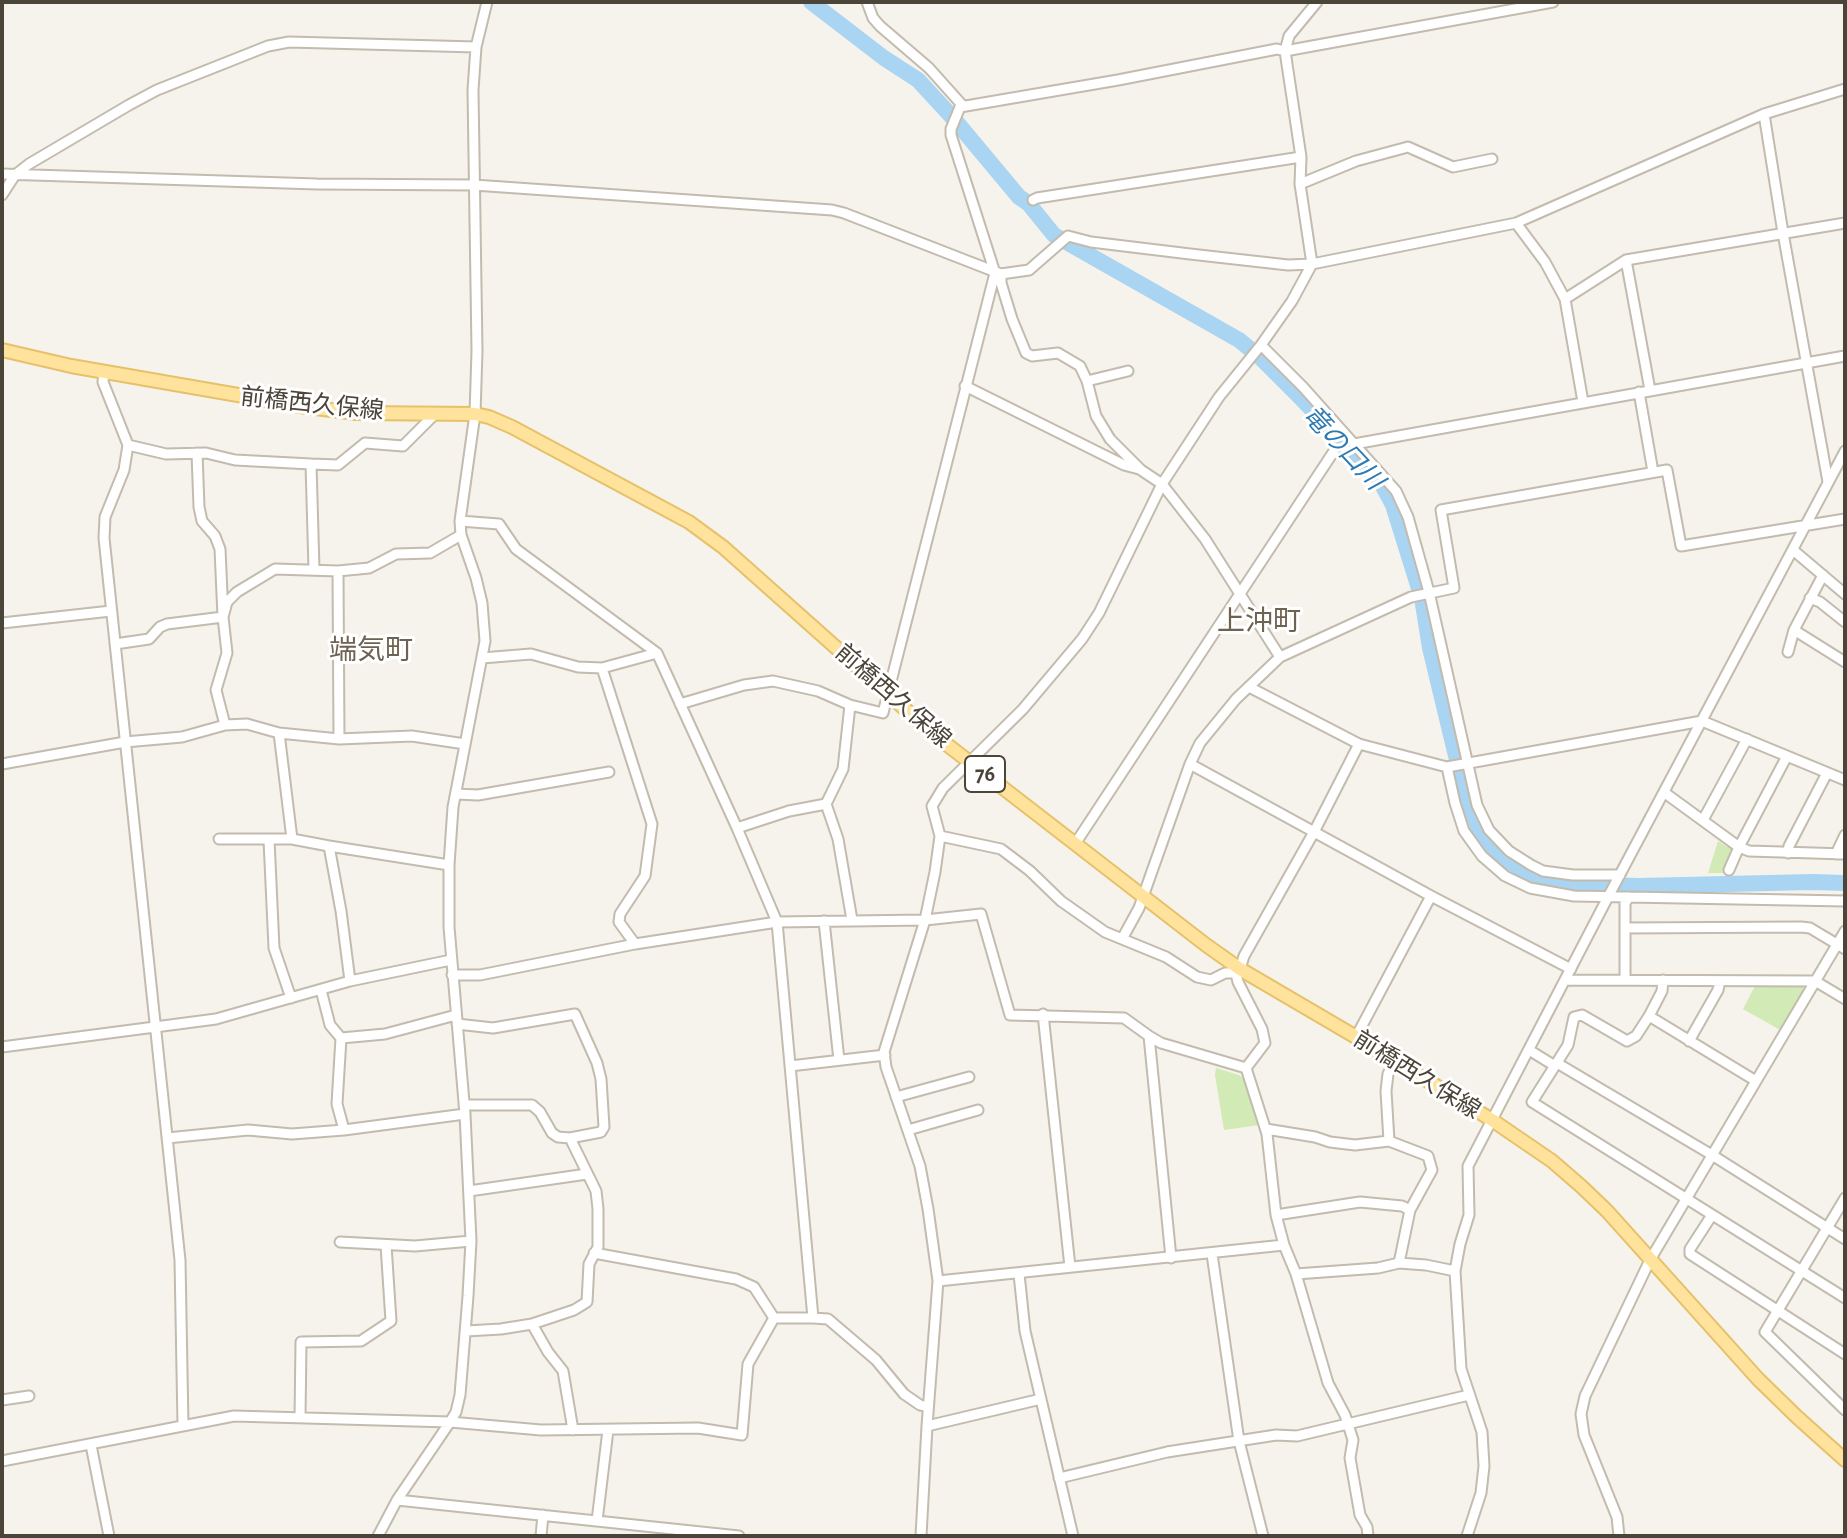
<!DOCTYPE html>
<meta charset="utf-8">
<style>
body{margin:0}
#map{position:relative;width:1847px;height:1538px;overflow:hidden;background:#f6f3ec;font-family:"Alegreya Sans",sans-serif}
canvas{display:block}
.frame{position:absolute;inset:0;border:4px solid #4b4439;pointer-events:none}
</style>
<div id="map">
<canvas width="1847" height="1538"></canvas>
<div class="frame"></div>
</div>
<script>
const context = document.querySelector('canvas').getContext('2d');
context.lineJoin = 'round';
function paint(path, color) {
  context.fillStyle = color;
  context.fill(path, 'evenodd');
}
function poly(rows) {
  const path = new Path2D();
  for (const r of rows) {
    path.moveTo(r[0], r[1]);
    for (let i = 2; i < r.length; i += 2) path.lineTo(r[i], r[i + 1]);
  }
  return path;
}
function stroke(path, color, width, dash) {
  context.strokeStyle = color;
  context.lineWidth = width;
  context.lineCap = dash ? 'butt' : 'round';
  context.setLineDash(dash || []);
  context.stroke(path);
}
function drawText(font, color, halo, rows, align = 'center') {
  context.font = font + ' "Alegreya Sans","Noto Sans JP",sans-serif';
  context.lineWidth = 6;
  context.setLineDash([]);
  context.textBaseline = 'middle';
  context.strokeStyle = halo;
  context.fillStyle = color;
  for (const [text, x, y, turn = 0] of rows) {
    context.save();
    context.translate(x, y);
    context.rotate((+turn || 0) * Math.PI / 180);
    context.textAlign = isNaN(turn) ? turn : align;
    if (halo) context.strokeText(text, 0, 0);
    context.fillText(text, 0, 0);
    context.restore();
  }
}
paint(poly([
 [1718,841,1727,847,1729,845,1733,848,1733,852,1724,873,1708,873],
 [1756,984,1801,984,1805,991,1782,1031,1743,1009],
 [1216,1068,1239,1075,1246,1080,1260,1125,1224,1130,1215,1075]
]), '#d2eab5');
stroke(poly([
 [811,2,884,58,918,80,953,118,1019,197,1028,203,1054,235,1239,340,1260,357,1298,395,1380,481,1393,505,1422,598,1430,648,1462,781,1478,827,1493,848,1510,862,1534,877,1566,884,1639,886,1813,882,1845,883]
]), '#a9d4f2', 16);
const minor = poly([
 [867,2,873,18,880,26,929,68,963,106],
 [1764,114,1783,233,1828,482],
 [2,174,317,184,474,185,832,210,844,213,1001,274,1029,270,1068,236,1091,242,1190,254,1288,265,1312,264,1516,223,1764,114,1845,89],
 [1300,184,1356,161,1408,147,1453,167,1492,159],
 [2,195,15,175,29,164,129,105,157,90,268,46,289,42,476,47],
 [1033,200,1037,198,1301,157],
 [1516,223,1545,262,1565,299,1626,260,1845,223],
 [1626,260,1650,390],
 [1001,274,1001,283,1012,319,1026,353,1032,356,1058,353,1080,366,1087,381,1096,416,1110,439,1141,470,1162,484,1205,539,1280,657],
 [1565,299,1583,402],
 [1261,345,1303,387,1396,491,1408,517,1429,592,1477,805,1489,830,1509,851,1531,865,1543,871,1573,875,1620,875],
 [104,371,103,382,128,445,124,470,105,517,104,538,180,1260,183,1426],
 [1087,381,1128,371],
 [965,386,1124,465,1139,469],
 [1639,392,1653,472],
 [1354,444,1845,356],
 [128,445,166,454,206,453,235,460,311,464,314,569],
 [311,464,338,465,365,443,403,446,436,413],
 [460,521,499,524,516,549,657,653,737,828,777,922,813,1318,774,1318],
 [1793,550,1845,594],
 [338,571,339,739],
 [1810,598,1820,602,1845,622],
 [2,623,111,611],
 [1794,630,1845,662],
 [115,644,149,639,160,627,167,624,223,617,220,549,215,536,202,521,199,507,197,453],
 [1788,652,1794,630,1823,575],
 [482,658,531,654,578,667,602,668,657,653],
 [602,668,652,824,645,876,620,914,619,922,635,944],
 [1249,687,1359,744,1447,767,1702,721,1845,780],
 [680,704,744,685,773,681,818,691,850,705,883,713,995,273,951,135,951,129,960,107,1118,80,1277,49,1285,51,1553,2],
 [225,725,216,690,227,653,223,617,227,602,237,592,275,569,338,571,369,568,396,554,430,553,461,535],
 [279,733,292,839,329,846,449,865],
 [2,764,125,742,182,737,225,725,247,724,279,733,339,739,412,736,465,744],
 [1190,764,1431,896,1571,969],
 [1447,767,1455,803,1464,831,1482,856,1505,876,1530,888,1574,896,1845,901],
 [1665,793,1739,847,1749,851,1845,854],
 [456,794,478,795,609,772],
 [826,804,843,769,850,705],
 [1703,820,1747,739],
 [737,828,789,811,826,804,838,839,852,920],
 [940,836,1001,849,1030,871,1061,901,1105,932,1166,957,1197,977,1211,980,1225,973,1236,973,1240,969,1244,956,1314,832,1359,744],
 [219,839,292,839],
 [269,840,274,948,291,998],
 [1075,844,1334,451],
 [329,846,341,911,350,981],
 [1788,853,1789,846,1827,773],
 [1836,854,1845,835],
 [1729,870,1739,847,1787,756],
 [824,921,839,1060],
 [1625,928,1801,927,1810,928,1845,949],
 [1122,939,1139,908,1190,764,1200,743,1236,699,1280,657,1411,597,1454,588,1441,510,1667,470,1681,546,1845,519],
 [1236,973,1238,982,1262,1029,1265,1043,1246,1068],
 [452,975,480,975,635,944,777,922,925,920,981,914,1010,1015,1124,1018,1149,1036,1161,1043,1246,1068,1267,1134,1276,1215,1284,1245,1296,1274,1328,1383,1345,1415,1353,1440,1350,1458,1360,1515,1367,1527,1368,1536],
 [1566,980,1815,981,1845,999],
 [1625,980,1625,903,1629,897],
 [1663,980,1662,991,1649,1016,1636,1036,1627,1041,1582,1015,1574,1017,1568,1045,1532,1102,1845,1298],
 [321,990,330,1025,341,1038,337,1104,344,1130],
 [1043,1014,1070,1267],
 [1649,1016,1756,1081],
 [457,1024,493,1028,575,1014,597,1063,601,1079,604,1127,601,1132,570,1138,596,1191,598,1209,598,1247,589,1264,587,1302,574,1310,532,1324,548,1352,563,1371,573,1430],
 [1149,1036,1171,1258],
 [1356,1037,1431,896],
 [341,1038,385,1034,456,1015],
 [1689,1041,1718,990,1720,981],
 [2,1047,216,1019,350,981,451,960],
 [1529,1050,1555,1066],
 [1557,1063,1712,1155,1845,1239],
 [790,1066,885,1055],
 [896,1097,969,1077],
 [464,1105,532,1105,540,1112,552,1133,558,1137,570,1138],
 [1266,1129,1315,1137,1330,1142,1355,1145,1389,1141,1428,1156,1432,1170,1410,1210,1399,1263],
 [908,1130,978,1110],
 [167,1138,248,1130,292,1134,344,1130,465,1114],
 [1389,1141,1386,1091,1388,1074,1395,1061],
 [469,1191,587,1174],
 [1845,1198,1765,1332,1845,1410],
 [1276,1215,1360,1202,1402,1206,1410,1210],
 [1712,1215,1690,1249,1690,1254,1845,1354],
 [340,1242,415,1246,471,1241],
 [594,1253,736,1279,754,1287,774,1318],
 [1212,1254,1239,1441,1263,1536],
 [1019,1274,1025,1331,1073,1536],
 [1296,1274,1378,1268,1399,1263,1426,1265,1455,1271],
 [938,1281,1284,1245],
 [813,1318,828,1319,876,1360,904,1394,920,1405,928,1407],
 [466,1331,501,1329,532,1324],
 [2,1400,29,1396],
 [300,1418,301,1342,361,1341,391,1321,386,1245],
 [927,1426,1041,1399],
 [91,1445,109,1536],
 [2,1461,234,1416,450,1422,541,1430,698,1428,742,1435,748,1364,774,1318],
 [1059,1478,1167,1452,1276,1435,1297,1436,1469,1395],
 [397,1500,739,1536],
 [597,1521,608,1430],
 [378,1536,397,1500,450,1422,456,1412,460,1395,468,1296,471,1241,465,1114,449,927,449,865,453,807,485,641,482,603,476,578,461,535,460,521,475,414,477,351,473,90,476,47,487,2],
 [541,1536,543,1515],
 [921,1536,927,1426,938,1281,928,1209,920,1166,886,1067,884,1052,925,920,935,872,940,836,932,806,943,788,1023,709,1082,639,1099,613,1162,484,1219,397,1261,345,1292,301,1312,264,1300,184,1301,157,1285,51,1289,36,1317,2],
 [1467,1536,1481,1493,1484,1466,1482,1432,1461,1369,1455,1271,1460,1244,1469,1215,1468,1166,1608,897,1845,451],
 [1619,1536,1617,1517,1584,1435,1581,1414,1585,1396,1650,1260,1845,931]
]);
const major = poly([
 [2,350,71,366,307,407,356,413,475,414,489,417,512,427,689,522,723,547,932,733,1206,945,1240,969,1356,1037,1492,1120,1552,1161,1582,1187,1607,1211,1758,1379,1797,1417,1845,1460]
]);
stroke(minor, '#c2bbae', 13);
stroke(major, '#e6c16a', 16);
stroke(minor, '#fff', 9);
stroke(major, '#ffe39c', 12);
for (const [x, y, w] of [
 [985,774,40]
]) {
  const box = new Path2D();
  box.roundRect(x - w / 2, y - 18, w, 36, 6);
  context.fillStyle = '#fff';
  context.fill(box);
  stroke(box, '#4b4439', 2);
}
drawText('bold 22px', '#4b4439', null, [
 ["76",985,774]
]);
drawText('24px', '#4b4439', '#fff', [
 ["前橋西久保線",312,404,6],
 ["前橋西久保線",893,696,41],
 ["前橋西久保線",1417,1075,32]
]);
drawText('italic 26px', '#2e7ab2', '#fff', [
 ["竜の口川",1343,448,47]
]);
drawText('28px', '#6e6250', '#fff', [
 ["上沖町",1259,622],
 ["端気町",371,651]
]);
</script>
